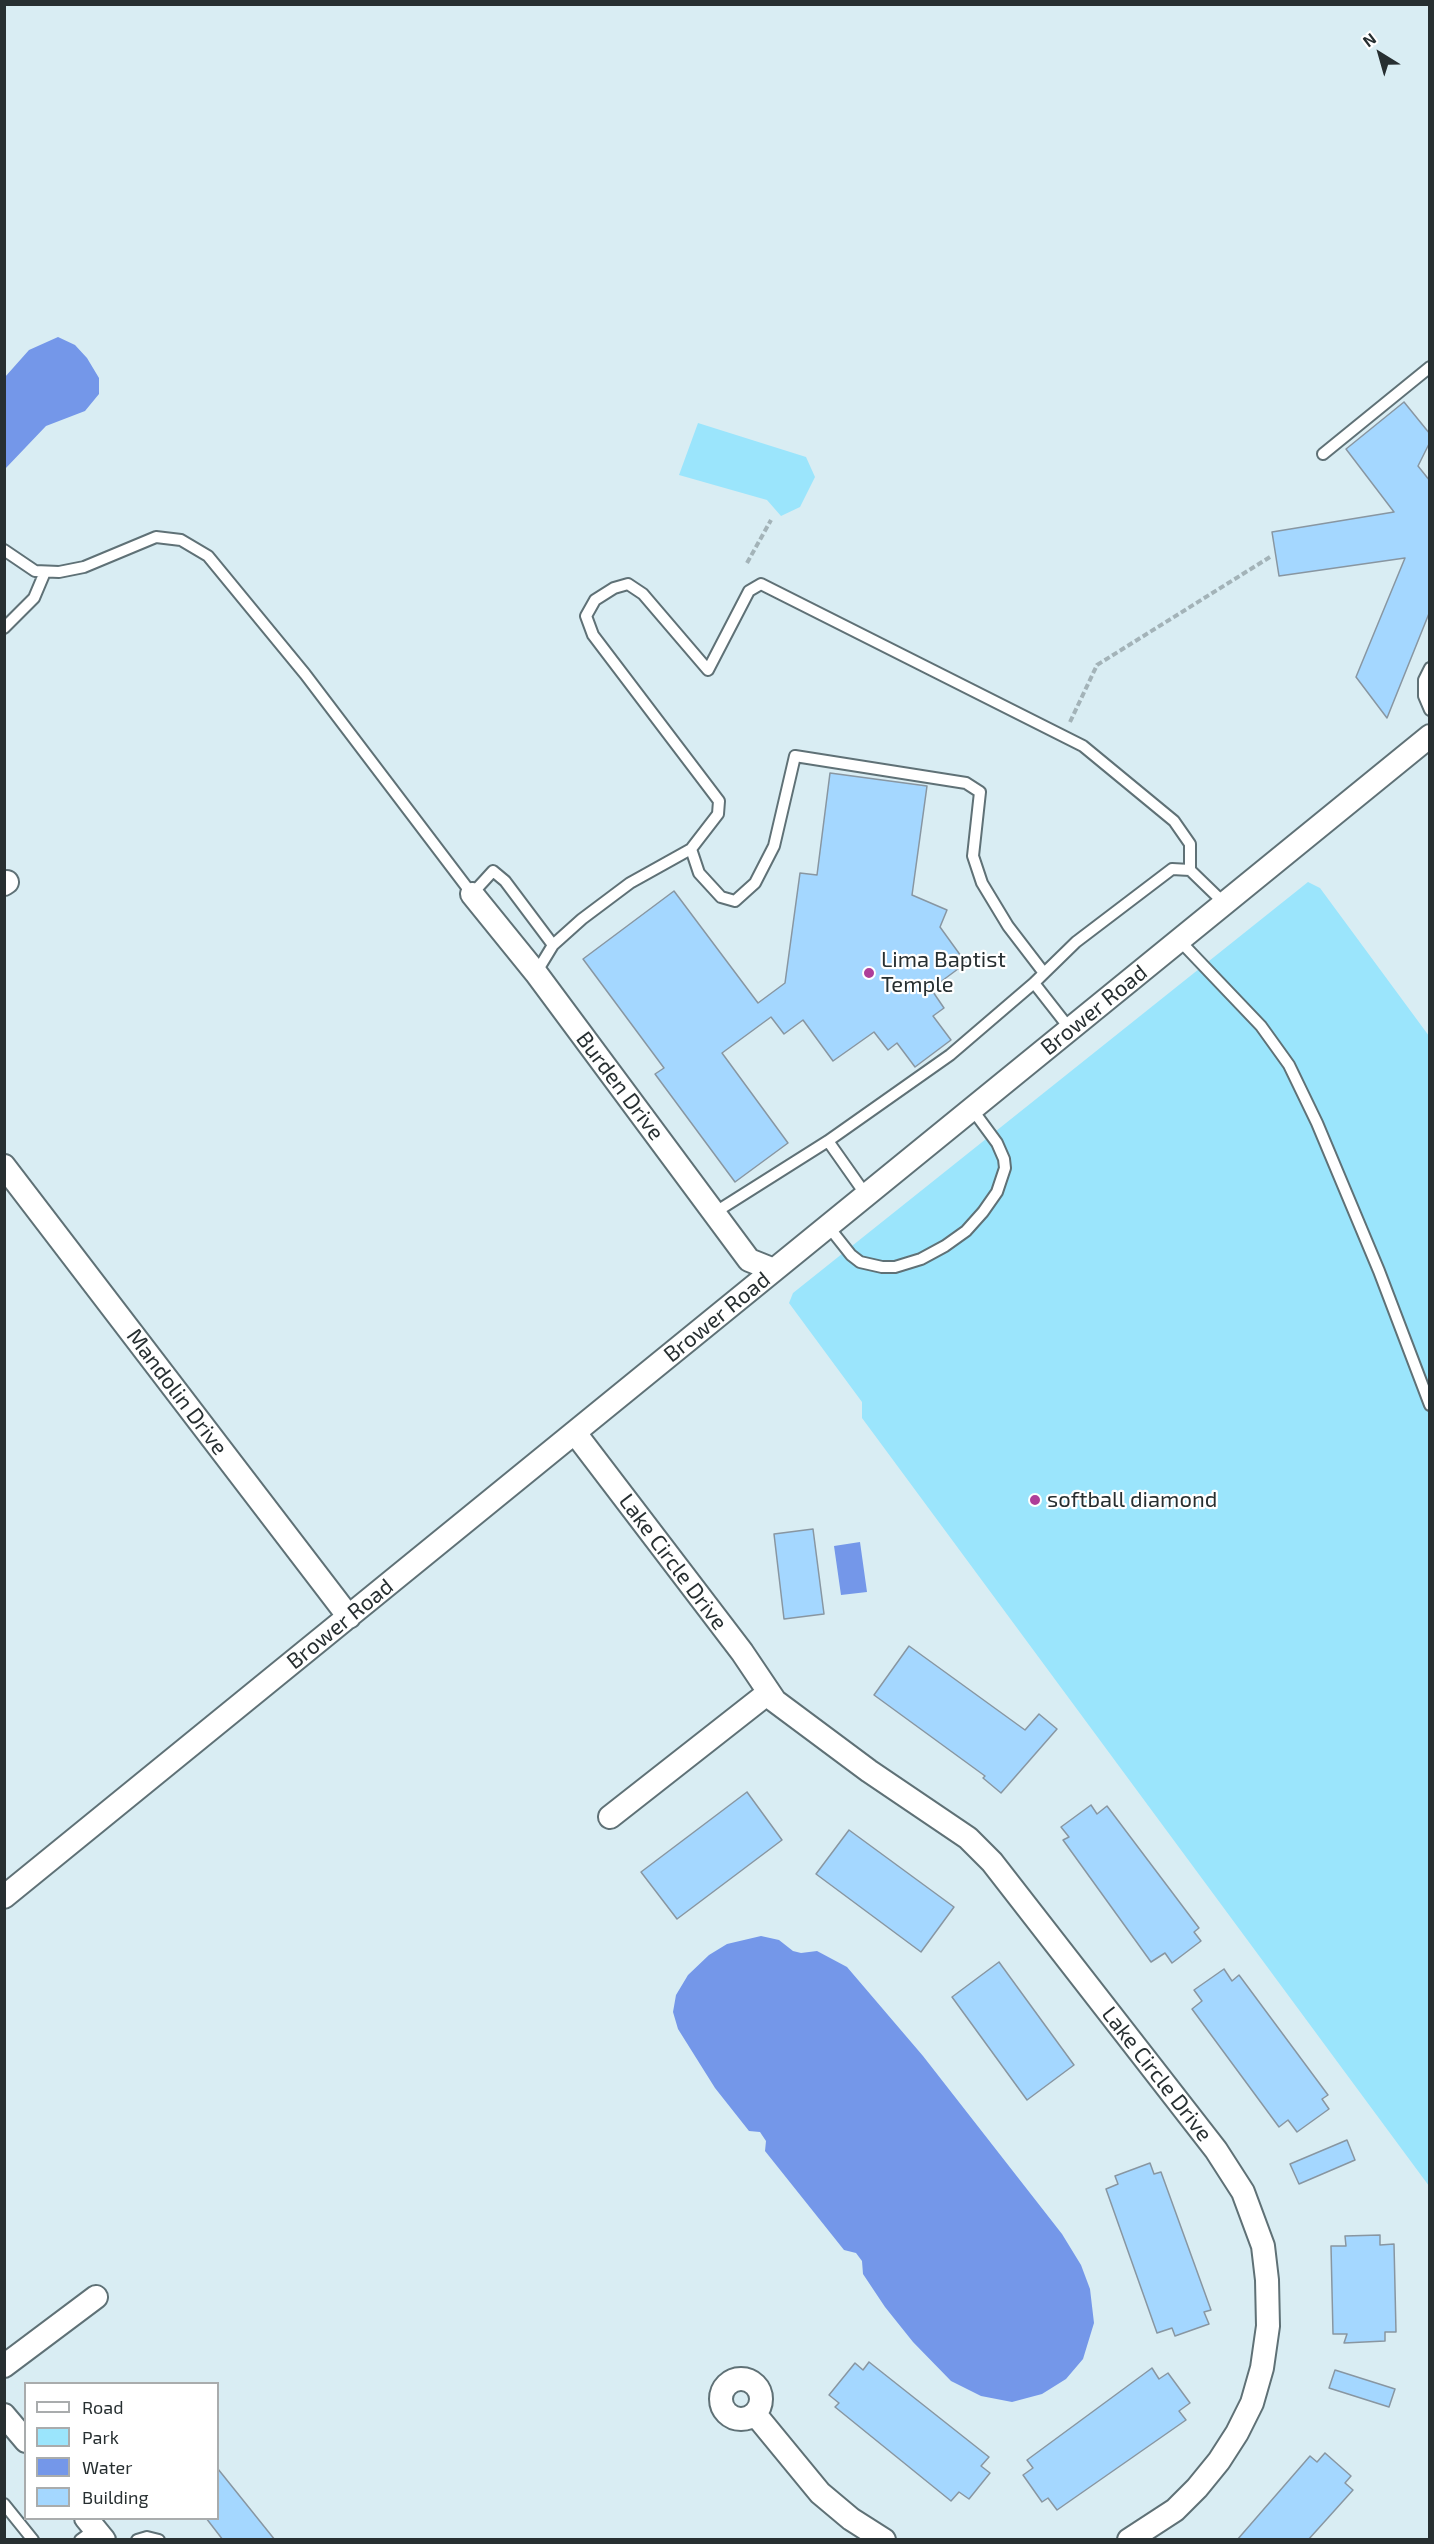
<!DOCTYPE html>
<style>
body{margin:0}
#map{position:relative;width:1434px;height:2544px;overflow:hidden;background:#d9edf3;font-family:"Exo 2",sans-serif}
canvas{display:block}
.frame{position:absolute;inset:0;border:6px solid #272f31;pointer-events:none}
.legend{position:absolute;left:24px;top:2382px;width:195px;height:138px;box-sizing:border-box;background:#fff;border:2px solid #a9acad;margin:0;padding:8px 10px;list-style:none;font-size:18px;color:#272f31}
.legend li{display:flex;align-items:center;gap:12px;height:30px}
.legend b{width:30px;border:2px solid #a9acad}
.north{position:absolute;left:1350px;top:24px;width:60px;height:60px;-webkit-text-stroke:4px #fff;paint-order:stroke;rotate:323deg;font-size:16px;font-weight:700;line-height:24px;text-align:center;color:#272f31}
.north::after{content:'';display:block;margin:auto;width:21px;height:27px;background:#272f31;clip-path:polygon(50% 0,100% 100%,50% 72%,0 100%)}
</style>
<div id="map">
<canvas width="1434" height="2544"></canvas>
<div class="frame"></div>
<ul class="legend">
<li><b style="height:8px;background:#fff"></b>Road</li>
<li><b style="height:16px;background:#9be5fc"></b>Park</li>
<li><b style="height:16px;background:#7497e9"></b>Water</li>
<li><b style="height:16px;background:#a4d7ff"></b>Building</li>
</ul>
<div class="north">N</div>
</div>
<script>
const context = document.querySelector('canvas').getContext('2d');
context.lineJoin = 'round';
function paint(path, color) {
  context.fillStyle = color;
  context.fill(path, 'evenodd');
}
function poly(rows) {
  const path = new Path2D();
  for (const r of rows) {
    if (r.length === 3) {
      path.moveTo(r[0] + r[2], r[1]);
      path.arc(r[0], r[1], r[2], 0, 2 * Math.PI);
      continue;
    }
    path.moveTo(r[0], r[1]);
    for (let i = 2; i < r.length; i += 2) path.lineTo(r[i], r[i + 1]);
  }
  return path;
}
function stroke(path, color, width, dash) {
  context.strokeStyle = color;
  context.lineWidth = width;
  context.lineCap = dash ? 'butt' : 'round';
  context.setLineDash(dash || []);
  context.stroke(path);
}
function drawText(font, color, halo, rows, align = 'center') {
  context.font = font + ' "Exo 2",sans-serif';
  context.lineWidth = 4.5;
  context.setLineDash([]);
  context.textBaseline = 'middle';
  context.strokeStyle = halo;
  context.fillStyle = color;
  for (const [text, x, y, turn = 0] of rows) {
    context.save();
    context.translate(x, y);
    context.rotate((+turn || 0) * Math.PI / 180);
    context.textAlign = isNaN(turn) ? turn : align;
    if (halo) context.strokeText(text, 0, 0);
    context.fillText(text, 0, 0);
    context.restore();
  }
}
paint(poly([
 [698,423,806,457,815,477,800,507,781,516,767,500,679,475],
 [1308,882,1320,888,1429,1036,1429,2186,862,1418,862,1402,789,1303,793,1293]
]), '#9be5fc');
paint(poly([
 [58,337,75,345,87,358,99,378,99,394,85,411,46,426,5,469,5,377,29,350],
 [860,1542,867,1592,841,1595,834,1546],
 [761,1936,779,1940,793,1951,801,1953,817,1951,847,1967,923,2056,1062,2234,1081,2265,1090,2289,1094,2323,1083,2359,1066,2379,1042,2394,1012,2402,981,2396,951,2381,913,2342,885,2307,863,2274,862,2261,856,2253,844,2250,765,2151,766,2141,760,2132,749,2131,715,2088,678,2029,673,2012,676,1995,688,1975,709,1955,727,1944]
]), '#7497e9');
const building = poly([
 [1404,402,1430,434,1430,442,1418,466,1430,481,1430,611,1387,718,1356,677,1405,558,1279,576,1272,532,1394,512,1346,449,1404,402],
 [830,773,927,786,912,895,947,910,940,927,966,963,931,989,944,1008,933,1016,951,1040,915,1067,897,1043,888,1050,874,1032,833,1061,803,1020,784,1034,771,1017,722,1053,788,1143,735,1182,655,1074,664,1068,583,959,674,891,758,1003,785,983,800,873,817,875,830,773],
 [813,1529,824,1614,784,1619,774,1534,813,1529],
 [909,1646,1025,1730,1039,1714,1057,1729,1001,1793,983,1778,985,1776,874,1695,909,1646],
 [747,1792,782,1840,677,1919,641,1872,747,1792],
 [1091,1805,1097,1814,1107,1806,1199,1928,1194,1932,1201,1941,1172,1963,1165,1953,1151,1962,1063,1840,1069,1837,1061,1827,1091,1805],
 [849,1830,954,1907,921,1952,816,1874,849,1830],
 [999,1962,1074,2065,1027,2100,952,1997,999,1962],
 [1224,1969,1232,1981,1239,1975,1328,2095,1322,2099,1329,2109,1297,2132,1288,2120,1279,2127,1192,2009,1202,2001,1194,1990,1224,1969],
 [1347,2140,1355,2160,1299,2184,1290,2164,1347,2140],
 [1150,2163,1154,2174,1161,2172,1211,2310,1204,2312,1209,2324,1175,2336,1172,2328,1157,2333,1106,2189,1118,2184,1115,2176,1150,2163],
 [1380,2235,1380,2245,1394,2244,1396,2332,1385,2332,1385,2341,1344,2343,1347,2334,1333,2334,1331,2246,1346,2246,1345,2236,1380,2235],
 [869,2362,989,2457,981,2466,990,2473,969,2499,959,2492,951,2501,835,2407,839,2403,829,2395,855,2363,863,2370,869,2362],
 [1152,2368,1159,2379,1168,2373,1190,2403,1179,2411,1186,2420,1057,2510,1048,2498,1042,2502,1023,2475,1033,2468,1027,2460,1152,2368],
 [1335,2370,1395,2389,1389,2407,1329,2388,1335,2370],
 [1325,2453,1351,2476,1345,2483,1353,2490,1308,2540,1237,2540,1310,2456,1317,2462,1325,2453],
 [218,2469,275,2540,223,2540,206,2518,218,2518,218,2469]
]);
paint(building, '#a4d7ff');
stroke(building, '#8896a1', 1.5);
const service = poly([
 [1323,454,1430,367],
 [4,550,35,571,59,572,84,567,156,537,181,540,208,556,305,674,472,894,493,871,505,881,553,945,536,973],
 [4,628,34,598,45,572],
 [1430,668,1424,680,1424,696,1430,710],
 [1179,940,1261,1026,1289,1065,1317,1123,1379,1271,1430,1405],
 [553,945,582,919,630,883,691,849],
 [1044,973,1008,926,982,883,973,856,980,792,966,783,795,756,774,846,755,883,735,901,721,897,699,873,691,849,718,814,719,801,593,635,586,616,595,600,614,588,628,584,643,594,708,670,749,591,761,584,1083,746,1174,821,1190,844,1190,870],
 [1034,983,1070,1029],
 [866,1195,828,1141,950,1055,1034,983,1076,942,1172,869,1190,870,1224,903],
 [714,1213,828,1141],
 [828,1226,851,1255,860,1262,882,1267,895,1267,921,1259,945,1246,966,1231,983,1212,997,1192,1005,1168,1004,1159,997,1143,972,1109],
 [4,2504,33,2540],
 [80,2540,95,2529],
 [137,2540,147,2537,159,2540]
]);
const minor = poly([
 [4,884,7,882],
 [472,894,536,973,749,1260,774,1270],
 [4,1166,349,1617],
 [575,1433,742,1652,775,1701,869,1771,968,1838,992,1862,1216,2150,1243,2192,1263,2246,1267,2280,1268,2326,1262,2368,1252,2403,1237,2433,1219,2461,1197,2488,1175,2510,1129,2540],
 [610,1817,768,1693],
 [4,1897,1430,736],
 [4,2366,96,2297],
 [741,2399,20],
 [755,2414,820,2493,851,2519,884,2540],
 [4,2415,26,2441],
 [86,2518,104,2540]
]);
stroke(service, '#5f7176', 14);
stroke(minor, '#5f7176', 26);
stroke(poly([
 [747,563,771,520],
 [1070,722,1097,665,1270,557]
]), '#a3b3b8', 4, [6, 3]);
stroke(service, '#fff', 10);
stroke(minor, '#fff', 22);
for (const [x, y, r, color] of [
 [869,973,6,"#ae3e99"],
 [1035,1500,6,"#ae3e99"]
]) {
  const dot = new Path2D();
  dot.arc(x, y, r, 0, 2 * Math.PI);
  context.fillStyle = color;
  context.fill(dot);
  stroke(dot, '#fff', 2);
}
drawText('22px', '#272f31', '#fff', [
 ["Lima Baptist",881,960],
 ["Temple",881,985],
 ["softball diamond",1047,1500]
], 'left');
drawText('22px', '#272f31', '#fff', [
 ["Brower Road",1094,1010,-39],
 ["Burden Drive",620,1086,53],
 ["Brower Road",717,1317,-39],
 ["Mandolin Drive",177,1392,53],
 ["Lake Circle Drive",673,1562,53],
 ["Brower Road",340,1624,-39],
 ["Lake Circle Drive",1157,2074,52]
]);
</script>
